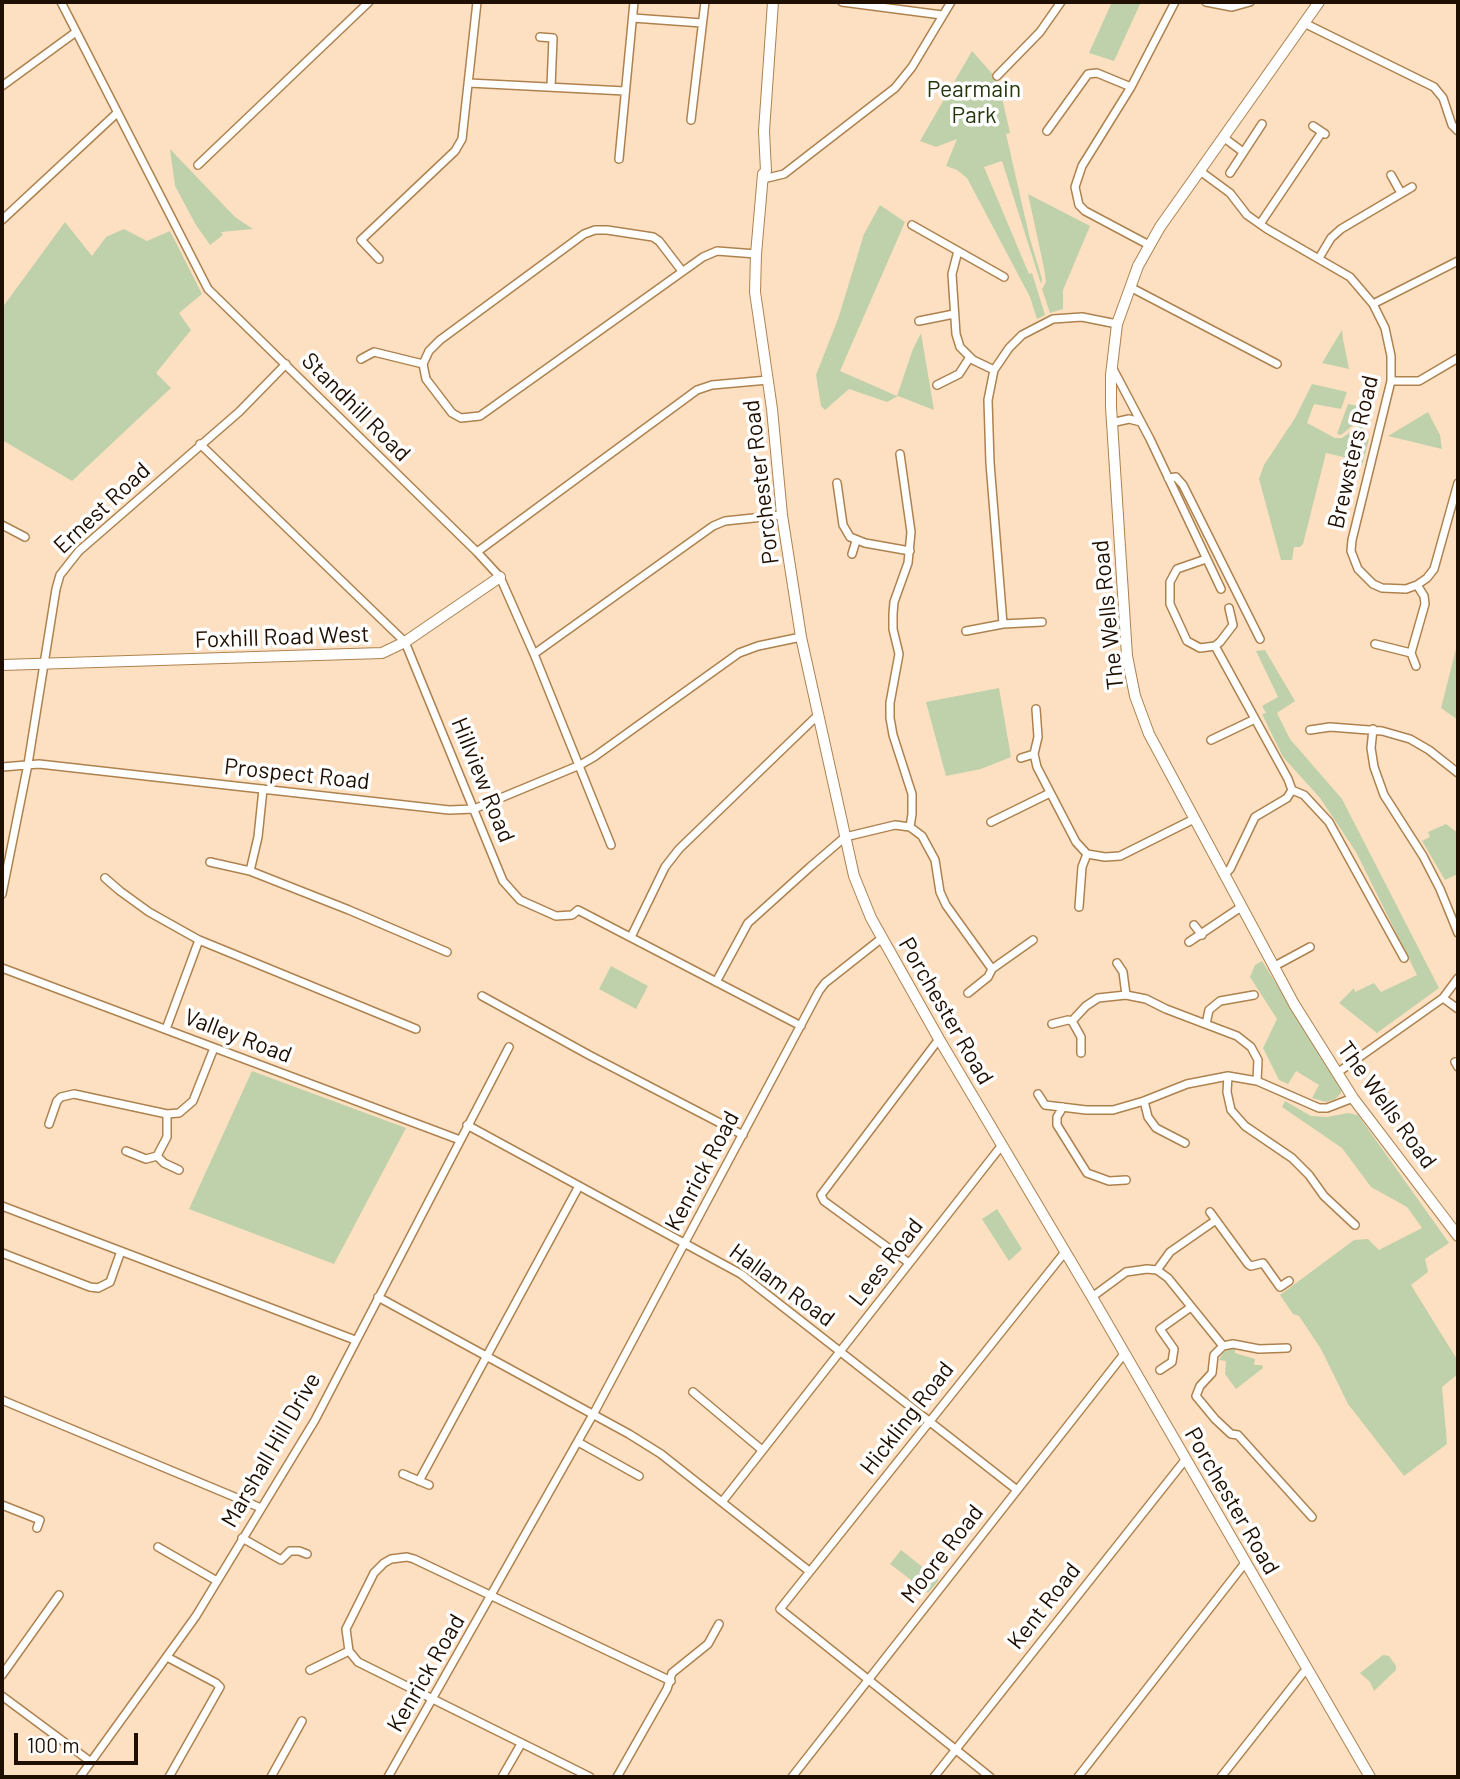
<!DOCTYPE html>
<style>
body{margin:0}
#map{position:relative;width:1460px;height:1779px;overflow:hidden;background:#fde0c1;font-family:Barlow,sans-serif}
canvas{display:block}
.frame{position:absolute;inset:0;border:4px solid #1f0f00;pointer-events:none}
.scale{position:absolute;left:14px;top:1733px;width:124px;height:32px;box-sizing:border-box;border:4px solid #1f0f00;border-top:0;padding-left:9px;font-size:21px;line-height:24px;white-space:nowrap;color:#1f0f00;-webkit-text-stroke:5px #fff;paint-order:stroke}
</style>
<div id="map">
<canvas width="1460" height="1779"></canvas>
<div class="frame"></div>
<div class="scale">100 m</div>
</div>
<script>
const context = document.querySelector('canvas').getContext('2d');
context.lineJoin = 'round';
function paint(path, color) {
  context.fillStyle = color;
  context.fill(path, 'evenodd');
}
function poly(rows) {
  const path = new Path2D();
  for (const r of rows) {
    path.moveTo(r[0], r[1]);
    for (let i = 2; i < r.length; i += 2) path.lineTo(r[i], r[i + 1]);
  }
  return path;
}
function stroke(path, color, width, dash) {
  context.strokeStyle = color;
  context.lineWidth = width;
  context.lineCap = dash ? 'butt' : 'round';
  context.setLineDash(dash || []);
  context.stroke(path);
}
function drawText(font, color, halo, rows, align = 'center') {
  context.font = font + ' Barlow,sans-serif';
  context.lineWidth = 7;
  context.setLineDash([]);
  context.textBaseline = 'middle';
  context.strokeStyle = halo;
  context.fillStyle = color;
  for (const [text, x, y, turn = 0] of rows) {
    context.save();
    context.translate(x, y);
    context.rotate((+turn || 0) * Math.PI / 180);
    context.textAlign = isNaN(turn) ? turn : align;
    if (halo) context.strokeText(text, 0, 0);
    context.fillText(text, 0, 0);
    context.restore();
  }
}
paint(poly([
 [1112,2,1141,2,1114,61,1089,53],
 [972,51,998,80,1010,133,1006,134,1030,239,1042,279,1041,284,1002,161,984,167,1029,274,1032,273,1045,315,1037,319,1030,297,967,178,957,170,946,166,957,139,936,147,920,141],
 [170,149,235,217,253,229,221,232,223,235,210,245,196,225,175,186],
 [1028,194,1090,226,1063,290,1063,309,1050,313,1042,289,1046,282,1044,268],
 [880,205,905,222,840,371,897,396,913,349,921,333,934,410,898,396,887,402,849,389,825,410,821,406,816,375,838,319,864,234],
 [65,222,92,256,106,237,124,229,147,241,170,231,202,294,179,313,191,330,156,373,171,388,72,481,2,440,2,308],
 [1342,330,1343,339,1349,369,1322,363],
 [1312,384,1347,392,1341,409,1314,404,1307,423,1335,438,1342,438,1360,425,1364,425,1361,437,1369,439,1362,466,1346,462,1347,458,1326,453,1303,544,1300,547,1294,547,1292,560,1281,560,1259,479,1264,465,1295,418],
 [1348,404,1368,408,1365,423,1358,421,1341,435,1337,434],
 [1428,412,1440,435,1442,449,1388,436],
 [1458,641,1458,720,1441,708],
 [1265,650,1295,701,1277,713,1290,739,1342,799,1439,988,1377,1033,1339,1003,1354,988,1355,992,1374,983,1381,992,1417,975,1356,852,1320,798,1283,757,1262,714,1266,713,1262,706,1278,697,1256,651],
 [999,688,1011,757,981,769,946,776,926,702],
 [1446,824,1458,833,1458,874,1445,880,1422,841,1430,837,1428,832],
 [1262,961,1341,1088,1341,1093,1335,1099,1326,1102,1312,1098,1319,1085,1296,1071,1288,1084,1279,1080,1263,1048,1277,1019,1250,977,1255,965],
 [611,966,648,986,636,1009,599,989],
 [252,1071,406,1128,334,1264,189,1209],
 [1285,1101,1311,1116,1327,1117,1348,1113,1358,1115,1449,1243,1425,1259,1428,1272,1411,1285,1458,1361,1458,1374,1442,1387,1447,1444,1404,1476,1348,1404,1321,1349,1299,1316,1293,1314,1280,1295,1354,1240,1368,1239,1379,1250,1422,1228,1407,1207,1371,1187,1342,1148,1282,1107],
 [997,1209,1022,1249,1009,1261,982,1219],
 [1232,1347,1235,1348,1235,1353,1255,1359,1254,1365,1262,1365,1263,1368,1236,1389,1225,1374,1226,1361,1219,1360,1223,1353],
 [901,1550,939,1580,928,1593,890,1564],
 [1383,1655,1389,1656,1396,1666,1396,1670,1374,1691,1370,1682,1360,1673]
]), '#bed1aa');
const street = poly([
 [61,2,208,289,477,552,500,577,534,654,611,845],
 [842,2,942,15],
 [1206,2,1232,7,1250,2],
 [633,18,702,23],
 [1304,23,1434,87,1443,98,1452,125,1458,131],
 [540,37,553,38,551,87],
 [997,76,1040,32,1061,2],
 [469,83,625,91],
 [2,86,76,32],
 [691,120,705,2],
 [1313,126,1325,134],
 [1047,131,1088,74,1097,73,1131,87],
 [1223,137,1243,152],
 [619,159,634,2],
 [198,165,369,2],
 [1200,171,1230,193,1247,215,1267,229,1350,277,1373,304,1385,328,1391,356,1391,381,1352,540,1351,551,1358,569,1373,584,1382,588,1406,589,1417,585,1427,578,1434,569,1458,483],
 [1230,173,1262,124],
 [1391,175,1401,193],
 [763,179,784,174,895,88,912,67,951,2],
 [2,220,117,113],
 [1260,224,1322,132],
 [912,225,1004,277],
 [1149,245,1085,211,1079,205,1075,187,1082,166,1131,87,1175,2],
 [958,251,952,274,956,334,960,347,973,360,994,370],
 [1319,258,1331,238,1341,229,1412,187],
 [379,259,361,240,455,151,462,139,477,2],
 [682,271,659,241,653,237,607,230,595,230,584,234,440,340,429,351,423,364,426,379,452,413,461,418,480,416,703,257,717,251,756,254],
 [1130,287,1277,364],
 [1373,304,1458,261],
 [919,321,954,314],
 [361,359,374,352,423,364],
 [1112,367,1150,439,1221,589],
 [1391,381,1419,381,1458,358],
 [937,385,959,374,970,357],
 [1111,423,1129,419,1141,422],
 [200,444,405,642,503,881,520,900,556,916,572,915,578,910,801,1026],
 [900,454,911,532,908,563,894,602,893,614,893,629,899,654,890,703,890,718,893,735,912,794,912,814,910,827],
 [1168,478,1176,477,1183,485,1260,639],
 [837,483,843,525,850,537,865,543,910,551],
 [2,525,25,537],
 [477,552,697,390,712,385,768,380],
 [852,554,856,541],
 [1206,559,1177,569,1170,582,1170,604,1187,641,1200,648,1215,646,1220,642,1233,625,1229,608],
 [1003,624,990,463,988,400,994,370,1009,348,1022,335,1053,319,1082,317,1117,324],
 [966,631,1003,624,1042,622],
 [1375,644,1411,653,1425,604,1424,596,1417,585],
 [1215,646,1288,779,1292,790],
 [1411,653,1416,666],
 [534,654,713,526,725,521,782,515],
 [1036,709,1038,737,1034,754,1037,767,1076,842,1087,854,1105,857,1120,856,1194,819],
 [1373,729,1371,748,1374,767,1384,795,1423,856,1440,889,1458,933],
 [1310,730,1330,727,1382,731,1410,739,1429,750,1458,773],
 [1211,740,1255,719],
 [1021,758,1034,754],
 [2,767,39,764,449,810,474,809,580,765,594,757,739,653,758,646,801,637],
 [1292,790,1304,795,1329,822,1404,958],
 [991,822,1050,793],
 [210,862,250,871,349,910,447,952],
 [250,871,258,837,263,789],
 [1224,875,1230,869,1255,817,1287,798,1292,790],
 [105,878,120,891,149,912,199,940,416,1029],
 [2,894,28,764,56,589,60,575,79,551,239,412,286,364],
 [1079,907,1082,867,1087,854],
 [1194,925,1202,935],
 [631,937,665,867,679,849,818,715],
 [1189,942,1241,907],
 [1117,963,1123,972,1126,995],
 [1273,967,1310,947],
 [2,968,460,1140],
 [716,982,748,923,810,867,845,837,895,825,910,827,922,836,935,860,940,892,946,905,992,969,1033,940],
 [968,993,988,977,992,969],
 [482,996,589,1055,743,1135],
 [1443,998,1458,1009],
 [1072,1021,1081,1037,1081,1053],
 [1052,1024,1068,1020,1072,1021,1086,1006,1098,998,1126,995,1146,999,1166,1009,1237,1036,1251,1047,1258,1060,1257,1081],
 [1206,1024,1209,1010,1220,1001,1254,995],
 [166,1029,199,940],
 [1455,1062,1458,1067],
 [1337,1073,1443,998,1458,978],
 [1228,1076,1227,1092,1231,1110,1245,1126,1292,1158,1309,1175,1324,1196,1355,1225],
 [1038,1094,1045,1105,1086,1110,1113,1110,1144,1101,1187,1084,1228,1076,1257,1081,1319,1108,1327,1108,1353,1098],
 [1144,1101,1148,1117,1156,1128,1185,1143],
 [1063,1107,1057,1117,1057,1125,1087,1173,1109,1181,1126,1180],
 [49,1124,57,1101,61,1097,74,1094,167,1114,179,1113,193,1101,214,1048],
 [467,1125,741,1274,1017,1490],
 [126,1151,146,1159,157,1156,167,1137,167,1114],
 [157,1156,164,1163,179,1170],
 [2,1206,355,1340],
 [1210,1212,1248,1264,1251,1266,1263,1263,1280,1287,1289,1281],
 [2,1253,90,1287,98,1288,110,1282,121,1251],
 [909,1263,824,1201,821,1195,939,1039],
 [1157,1270,1170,1252,1216,1220],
 [378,1297,629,1434,661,1454,809,1571],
 [1092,1297,1126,1272,1147,1269,1157,1270,1168,1278,1223,1346],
 [1287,1348,1259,1349,1233,1344,1223,1346,1214,1355,1212,1373,1200,1386,1196,1396,1215,1419,1231,1434,1238,1435,1312,1517],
 [1160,1370,1172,1362,1174,1349,1160,1329,1191,1307],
 [693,1392,762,1450],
 [2,1400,261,1508],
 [578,1442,639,1476],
 [403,1474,429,1485],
 [419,1481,579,1186],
 [722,1502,1002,1145],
 [2,1505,40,1520,37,1528],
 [242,1538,281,1560,290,1551,299,1551,307,1554],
 [158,1547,217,1581],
 [167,1657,216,1683,220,1687,169,1777],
 [310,1670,349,1651],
 [2,1675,59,1595],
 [2,1696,91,1762],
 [80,1777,196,1616,315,1420,509,1047],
 [271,1777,302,1721],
 [388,1777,595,1411,819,991,825,983,882,938],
 [502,1777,521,1744],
 [590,1777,358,1662,349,1651,346,1629,374,1573,384,1563,391,1559,407,1557,414,1559,671,1681],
 [617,1777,667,1689,672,1673,708,1644,719,1624],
 [792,1777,1124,1354],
 [934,1777,1185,1460],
 [990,1777,780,1609,1065,1252],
 [1078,1777,1245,1563],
 [1221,1777,1303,1673,1307,1671]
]);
const secondary = poly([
 [773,2,764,131,766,171,763,174,756,254,755,292,772,409,782,515,801,637,854,876,871,918,939,1039,1092,1297,1370,1777],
 [1319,2,1160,227,1138,266,1117,324,1111,375,1111,407,1127,656,1135,696,1149,734,1294,1004,1353,1098,1458,1236],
 [2,665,382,653,405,642,500,577]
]);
stroke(street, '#ae824f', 10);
stroke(secondary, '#ae824f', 12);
stroke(street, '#fff', 7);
stroke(secondary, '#fff', 10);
drawText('23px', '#25370b', '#fff', [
 ["Pearmain",974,89],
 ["Park",974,115]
]);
drawText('23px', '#1f0f00', '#fff', [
 ["Standhill Road",356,407,45],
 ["Brewsters Road",1353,452,-77],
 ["Porchester Road",761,482,-97],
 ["Ernest Road",102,508,-43],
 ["The Wells Road",1108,615,-96],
 ["Foxhill Road West",282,637,-2],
 ["Prospect Road",297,774,6],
 ["Hillview Road",483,780,68],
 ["Porchester Road",946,1011,60],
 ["Valley Road",238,1036,21],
 ["The Wells Road",1387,1105,54],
 ["Kenrick Road",702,1171,-62],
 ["Lees Road",886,1262,-52],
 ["Hallam Road",782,1285,36],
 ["Hickling Road",907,1418,-52],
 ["Marshall Hill Drive",271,1450,-60],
 ["Porchester Road",1232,1501,60],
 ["Moore Road",942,1554,-52],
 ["Kent Road",1044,1606,-52],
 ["Kenrick Road",426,1673,-60]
]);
</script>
